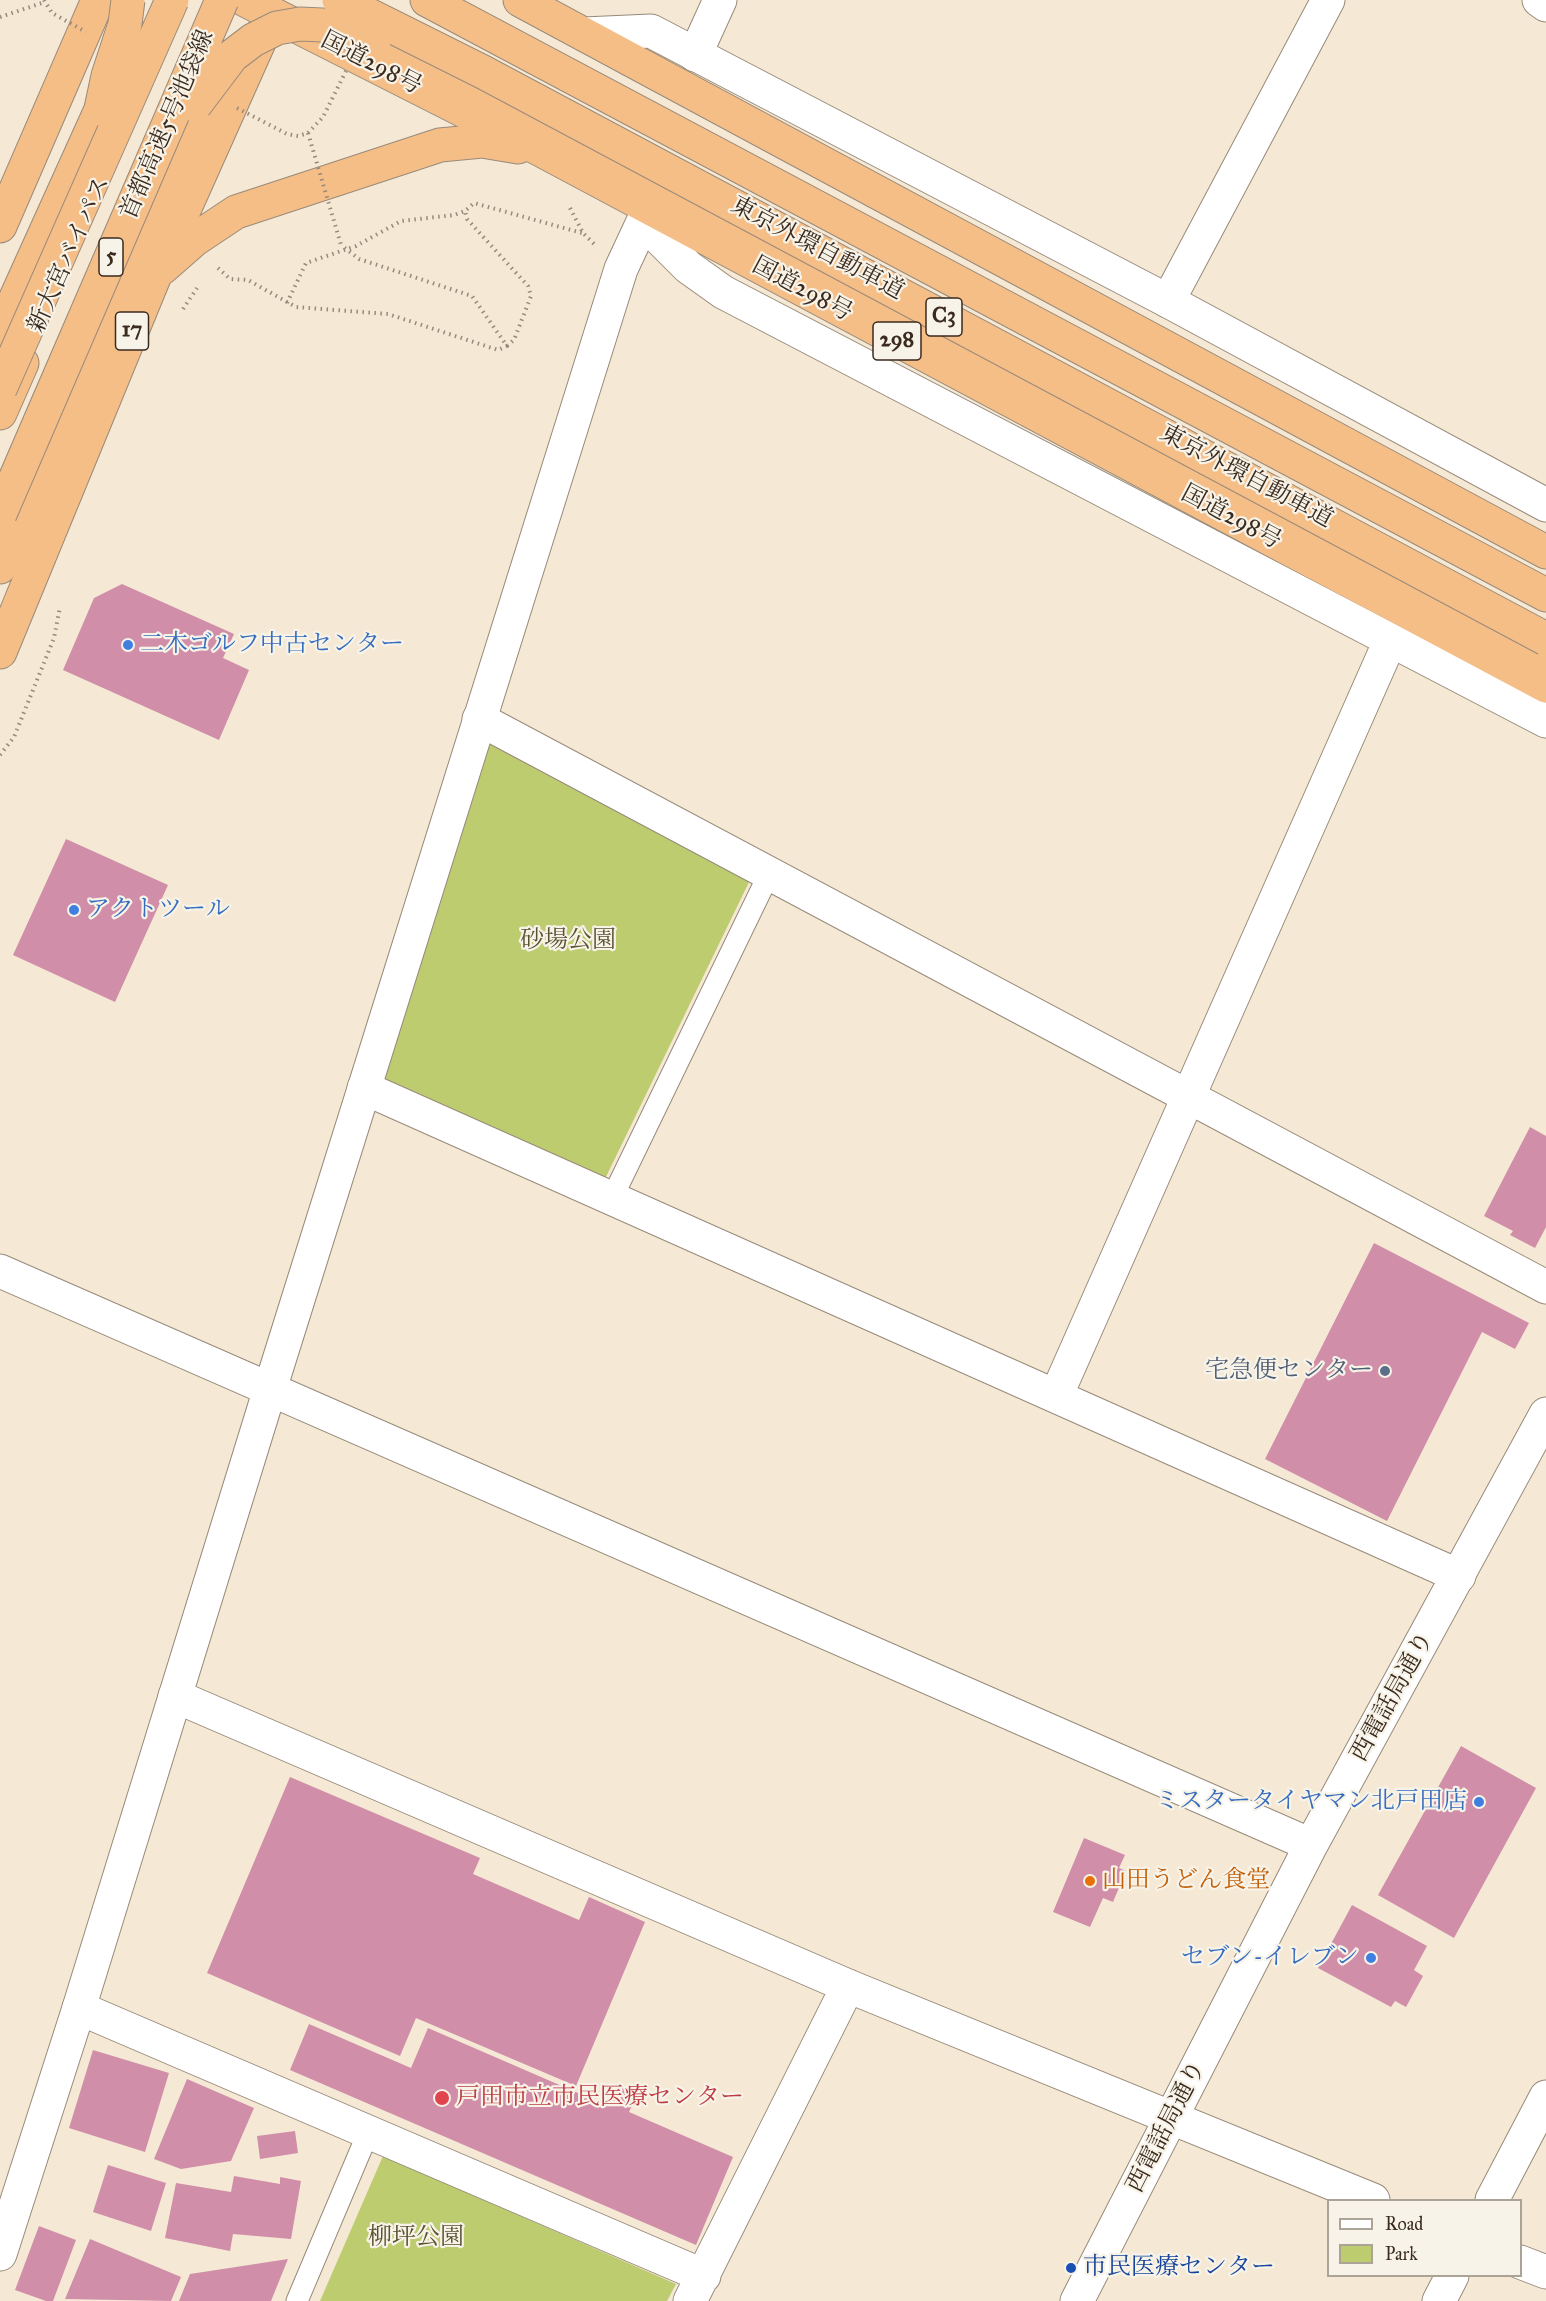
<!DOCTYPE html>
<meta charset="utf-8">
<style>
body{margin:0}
#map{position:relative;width:1546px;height:2301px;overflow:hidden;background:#f5e9d5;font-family:"IM FELL Great Primer",serif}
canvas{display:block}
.legend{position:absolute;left:1327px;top:2199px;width:195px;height:78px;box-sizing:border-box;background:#f7f3e8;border:2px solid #aca397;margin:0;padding:8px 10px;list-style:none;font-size:18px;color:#3b2a1e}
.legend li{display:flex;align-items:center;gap:12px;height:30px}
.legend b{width:30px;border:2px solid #aca397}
</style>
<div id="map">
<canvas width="1546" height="2301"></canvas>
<ul class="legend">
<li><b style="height:8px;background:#fff"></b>Road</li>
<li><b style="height:16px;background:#bccc6f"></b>Park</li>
</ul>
</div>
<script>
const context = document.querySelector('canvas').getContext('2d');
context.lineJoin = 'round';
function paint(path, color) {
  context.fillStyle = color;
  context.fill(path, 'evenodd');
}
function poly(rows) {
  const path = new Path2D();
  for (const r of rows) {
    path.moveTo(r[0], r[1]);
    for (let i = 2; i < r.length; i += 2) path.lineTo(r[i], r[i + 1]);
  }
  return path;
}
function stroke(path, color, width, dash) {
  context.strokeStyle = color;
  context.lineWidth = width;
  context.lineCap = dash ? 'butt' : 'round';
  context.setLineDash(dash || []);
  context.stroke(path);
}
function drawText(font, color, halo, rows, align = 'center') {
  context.font = font + ' "IM FELL Great Primer","Noto Serif JP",serif';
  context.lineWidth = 4.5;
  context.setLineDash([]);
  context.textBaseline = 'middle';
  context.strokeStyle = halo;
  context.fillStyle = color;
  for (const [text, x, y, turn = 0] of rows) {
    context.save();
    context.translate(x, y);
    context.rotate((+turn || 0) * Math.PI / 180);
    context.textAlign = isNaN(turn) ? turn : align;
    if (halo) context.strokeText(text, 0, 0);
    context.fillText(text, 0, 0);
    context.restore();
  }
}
paint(poly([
 [489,737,751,878,604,1181,380,1079],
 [383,2156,676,2284,667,2301,320,2301]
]), '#bccc6f');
paint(poly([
 [122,584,234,634,223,658,249,670,219,740,63,670,94,598],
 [66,839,168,885,115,1002,13,955],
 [1530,1127,1546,1136,1546,1227,1535,1248,1510,1235,1513,1231,1484,1216],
 [1374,1243,1529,1323,1515,1349,1482,1332,1387,1521,1265,1459],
 [1461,1746,1536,1788,1454,1938,1378,1895],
 [290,1777,480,1858,473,1874,579,1920,589,1897,645,1922,576,2086,416,2018,400,2056,207,1973],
 [1084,1838,1125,1855,1119,1868,1126,1871,1113,1902,1103,1898,1090,1927,1053,1912],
 [1352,1905,1427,1946,1414,1970,1423,1976,1406,2007,1395,2001,1391,2007,1318,1968],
 [309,2024,411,2068,428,2028,608,2106,617,2084,638,2093,629,2112,733,2157,696,2245,290,2070],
 [93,2050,169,2073,145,2152,69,2128],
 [187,2079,254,2108,231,2161,181,2169,154,2159],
 [295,2131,298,2153,260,2159,257,2136],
 [108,2165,166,2183,151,2231,93,2212],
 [234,2176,280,2184,280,2177,301,2181,291,2239,233,2234,230,2251,165,2238,176,2183,231,2192],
 [39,2226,76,2240,53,2301,46,2301,15,2290],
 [90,2239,181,2277,171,2301,65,2299],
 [288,2259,271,2301,179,2301,190,2274]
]), '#d08ea8');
const service = poly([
 [612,1198,769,874],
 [297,2301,368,2133]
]);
const minor = poly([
 [695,55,720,0],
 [1168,301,1328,0],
 [479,719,1546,1287],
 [364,1088,1459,1576],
 [1056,1396,1390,641],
 [175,1696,848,1986,1373,2200],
 [79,2008,704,2276],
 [1492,2200,1546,2097],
 [1520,2262,1546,2272],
 [690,2301,848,1986],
 [1439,2301,1452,2276]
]);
const tertiary = poly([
 [1539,0,1546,5],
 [584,34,651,31,1168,301,1546,505],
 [643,222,688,267,723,292,1546,721],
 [0,1271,1311,1845],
 [0,2254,79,2008,270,1389,621,269,649,209],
 [1077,2301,1311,1845,1546,1414]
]);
const trunk = poly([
 [245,0,541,150,1546,686],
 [520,0,1546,552],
 [0,226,98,0],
 [162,268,194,240,236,212,440,145,482,141,518,147],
 [0,413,22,363],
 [0,652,155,275,268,22]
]);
const motorway = poly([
 [427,0,1546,595],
 [374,41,1546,662],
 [0,333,113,83],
 [0,567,195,105]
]);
stroke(service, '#988a7a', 23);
stroke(minor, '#988a7a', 35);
stroke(tertiary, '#988a7a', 35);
stroke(trunk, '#988a7a', 35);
stroke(motorway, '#988a7a', 35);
stroke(poly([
 [0,17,45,2],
 [570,208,583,233,594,244],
 [218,268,230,279,248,280,296,307,388,314,498,350,507,346,472,296,359,259,341,245],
 [287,303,306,263,356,246,401,221,454,215,465,211],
 [183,309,197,288],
 [507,346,514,340,531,296,528,286,467,219,465,211,474,203,582,233],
 [0,755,14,737,54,638,60,607]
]), '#988a7a', 4, [1.5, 4.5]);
stroke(service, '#fff', 21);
stroke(minor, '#fff', 33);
stroke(tertiary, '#fff', 33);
stroke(trunk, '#f6be87', 33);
stroke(motorway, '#f6be87', 33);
const motorwayBridge = poly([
 [339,0,483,72,1546,639],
 [195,105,232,56,253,40,277,28,300,24,322,25,374,41],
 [101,109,108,76,125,24,128,0],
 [0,389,172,0],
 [0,514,222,0]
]);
stroke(motorwayBridge, '#988a7a', 35, []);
stroke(poly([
 [44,0,52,13,86,32],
 [237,108,287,134,298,136,308,133,323,117,346,71],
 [308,133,341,245]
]), '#988a7a', 4, [1.5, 4.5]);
stroke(motorwayBridge, '#f6be87', 33);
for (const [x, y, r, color] of [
 [128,645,6,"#3f7fe0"],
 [74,910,6,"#3f7fe0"],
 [1385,1371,6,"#5c6f8a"],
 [1479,1802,6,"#3f7fe0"],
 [1090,1881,6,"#e8710a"],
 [1371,1958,6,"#3f7fe0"],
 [442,2098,8,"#e0444e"],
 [1071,2268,6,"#1a4fb4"]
]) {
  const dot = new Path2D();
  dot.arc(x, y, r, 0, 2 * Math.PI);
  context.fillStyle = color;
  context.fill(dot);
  stroke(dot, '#f7f3e8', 2);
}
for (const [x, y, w] of [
 [111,257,24],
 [944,317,36],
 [132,331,33],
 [897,341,48]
]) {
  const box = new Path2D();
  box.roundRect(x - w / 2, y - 19, w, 38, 4.5);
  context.fillStyle = '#f7f3e8';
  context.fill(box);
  stroke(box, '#3b2a1e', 1.5);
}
drawText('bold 22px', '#3b2a1e', null, [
 ["5",111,257],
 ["C3",944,317],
 ["17",132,331],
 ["298",897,341]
]);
drawText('24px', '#3b2a1e', '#f7f3e8', [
 ["国道298号",371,64,27],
 ["首都高速5号池袋線",168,125,-67],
 ["東京外環自動車道",817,249,28],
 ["新大宮バイパス",70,255,-66],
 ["国道298号",802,290,28],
 ["東京外環自動車道",1246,477,28],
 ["国道298号",1231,518,28],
 ["西電話局通り",1393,1697,-61],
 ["西電話局通り",1167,2127,-63]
]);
drawText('24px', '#366cbe', '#f7f3e8', [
 ["二木ゴルフ中古センター",140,645],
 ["アクトツール",86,910],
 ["ミスタータイヤマン北戸田店",1467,1802,"right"],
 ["セブン-イレブン",1359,1958,"right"]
], 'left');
drawText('24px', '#5b5232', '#f7f3e8', [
 ["砂場公園",568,941],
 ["柳坪公園",416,2238]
]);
drawText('24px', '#4e5e75', '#f7f3e8', [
 ["宅急便センター",1373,1371]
], 'right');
drawText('24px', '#c56008', '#f7f3e8', [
 ["山田うどん食堂",1102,1881]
], 'left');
drawText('24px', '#be3a42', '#f7f3e8', [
 ["戸田市立市民医療センター",456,2098]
], 'left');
drawText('24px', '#164399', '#f7f3e8', [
 ["市民医療センター",1083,2268]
], 'left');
</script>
